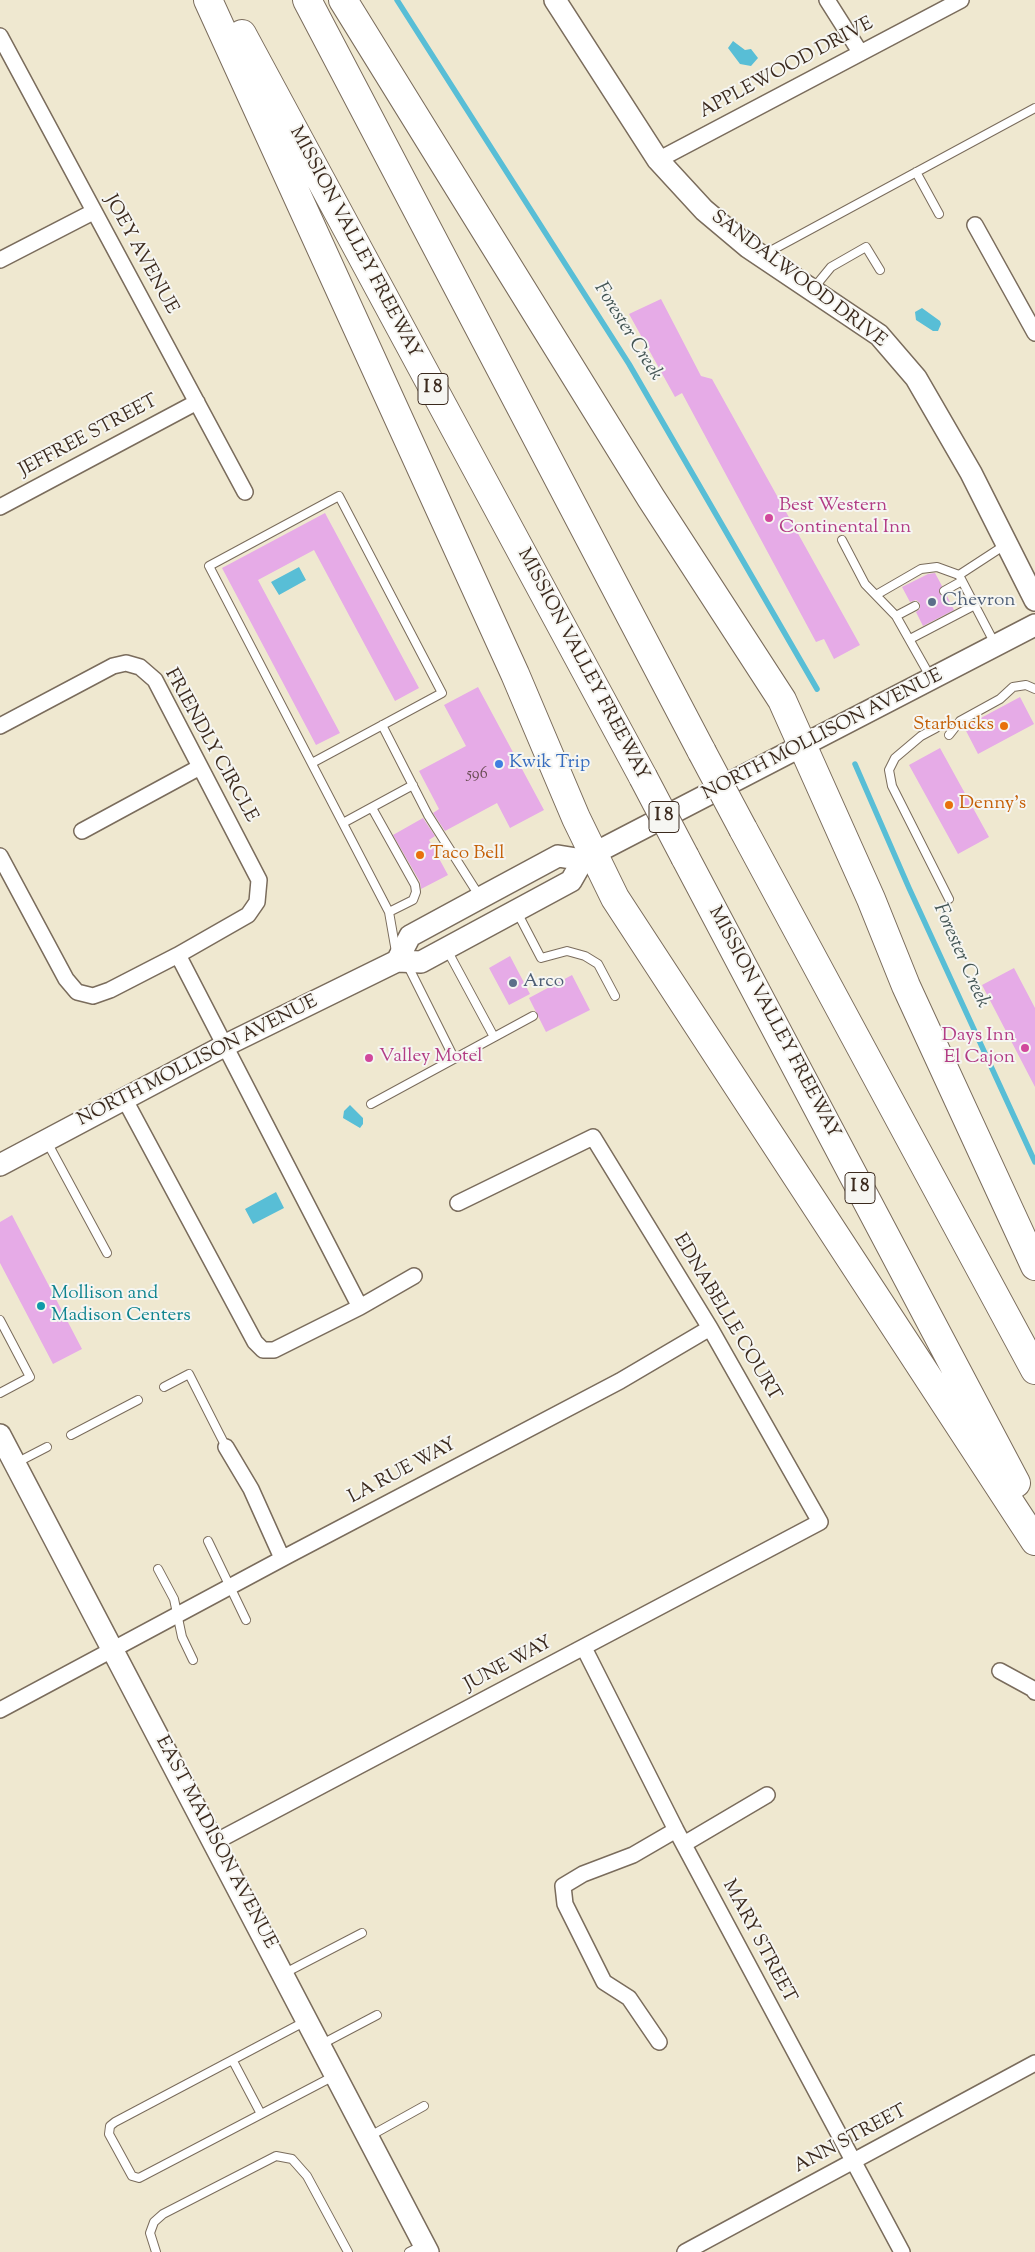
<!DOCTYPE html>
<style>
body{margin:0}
canvas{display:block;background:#efe8d0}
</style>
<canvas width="1035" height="2252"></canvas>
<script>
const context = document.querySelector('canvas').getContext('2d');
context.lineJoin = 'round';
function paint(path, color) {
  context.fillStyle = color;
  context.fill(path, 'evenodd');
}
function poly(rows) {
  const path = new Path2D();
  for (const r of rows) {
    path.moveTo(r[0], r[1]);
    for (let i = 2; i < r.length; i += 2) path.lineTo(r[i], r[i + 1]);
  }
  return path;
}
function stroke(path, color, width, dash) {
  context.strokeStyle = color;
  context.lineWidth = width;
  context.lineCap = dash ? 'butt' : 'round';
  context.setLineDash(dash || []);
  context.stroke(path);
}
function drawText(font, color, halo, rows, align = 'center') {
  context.font = font + ' "Sorts Mill Goudy",serif';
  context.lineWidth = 4;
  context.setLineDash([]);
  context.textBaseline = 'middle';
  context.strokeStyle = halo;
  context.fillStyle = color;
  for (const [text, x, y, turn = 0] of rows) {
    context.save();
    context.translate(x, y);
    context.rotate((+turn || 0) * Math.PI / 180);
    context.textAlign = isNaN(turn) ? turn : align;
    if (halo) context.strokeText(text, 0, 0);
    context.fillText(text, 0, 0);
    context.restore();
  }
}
paint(poly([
 [733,41,745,50,751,49,758,58,751,66,740,64,728,48],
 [922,308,940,321,941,324,938,331,933,331,916,320,915,312],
 [299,567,306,580,279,595,271,582],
 [350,1105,363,1118,363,1124,360,1128,343,1118,344,1111],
 [276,1192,284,1208,253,1224,245,1209]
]), '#58bed6');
stroke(poly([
 [397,0,629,364,817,689],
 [855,764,909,888,1035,1162]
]), '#58bed6', 5.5);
paint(poly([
 [661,299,701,376,712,379,860,645,834,659,824,639,816,642,682,393,675,397,629,314],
 [325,513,419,688,395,701,314,550,258,580,340,733,316,745,222,568],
 [935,573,942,586,939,593,942,596,947,596,954,610,923,626,916,612,920,609,920,603,916,600,910,602,902,587,928,574],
 [478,687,544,810,510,828,497,803,445,831,433,813,439,809,419,771,466,746,444,705],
 [1020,697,1034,724,978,754,964,727],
 [940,748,989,837,958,854,909,765],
 [423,818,435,836,429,840,448,875,421,889,420,882,393,835],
 [510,956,530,994,509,1005,489,968],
 [1014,968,1035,1008,1035,1087,982,985],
 [572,975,590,1010,546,1032,529,998],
 [12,1215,82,1349,53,1364,0,1263,0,1222]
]), '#e6abe7');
const lane = poly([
 [916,172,939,214],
 [763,255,1035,108],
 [813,289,831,267,866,247,880,270],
 [842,540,865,584,896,616,931,678],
 [944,591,962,581],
 [876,595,921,569,937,567,959,575],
 [896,616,915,606],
 [910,639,975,605],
 [995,644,959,575,1005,545],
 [382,725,428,815,480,897],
 [936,728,921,736,895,758,889,770,892,786,949,899],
 [949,735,960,721,1000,699,1013,687,1026,685,1035,689],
 [312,763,442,693,339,496,209,566,389,912,396,952],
 [372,808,415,885,416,892,413,900,389,912],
 [343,823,413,785],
 [517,912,541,958,567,951,585,956,598,964,615,996],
 [446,948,494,1037],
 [407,964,454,1058],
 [371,1104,533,1016],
 [47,1142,107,1253],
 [0,1320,30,1377,0,1393],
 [164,1387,189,1374,226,1447],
 [71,1435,138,1400],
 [16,1463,47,1447],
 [208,1541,246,1620],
 [158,1569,174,1599,182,1637,193,1660],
 [283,1974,362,1933],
 [306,2021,115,2122,110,2126,109,2134,132,2176,139,2178,334,2076],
 [322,2044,377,2015],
 [233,2061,261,2114],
 [370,2136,424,2106],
 [156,2252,150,2233,154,2222,163,2214,276,2156,292,2159,307,2176,348,2252],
 [409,2252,423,2245]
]);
const street = poly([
 [827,0,860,52],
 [0,36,245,492],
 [658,160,961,0],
 [975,225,1035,333],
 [0,260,93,212],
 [0,507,197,402],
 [0,726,113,666,126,663,140,667,155,680,259,880,257,902,248,915,178,955,110,990,93,996,77,992,66,979,0,856],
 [82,831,200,767],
 [125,1100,255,1342,263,1350,274,1350,360,1307,178,955],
 [360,1307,414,1276],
 [226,1447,251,1489,282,1558],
 [584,1648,676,1830,902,2252],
 [1000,1671,1033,1689,1035,1692],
 [0,1710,289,1555,620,1381,710,1328],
 [215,1842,820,1522,710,1328,593,1137,458,1203],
 [684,1844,767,1795],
 [659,2042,629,1998,604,1982,565,1904,563,1886,583,1874,633,1855,676,1830],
 [685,2252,1035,2063]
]);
const secondary = poly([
 [555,0,658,160,704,210,748,247,879,335,916,378,971,473,1035,600],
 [397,961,410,936,480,898,558,856,583,860],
 [0,1165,224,1046,397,961,421,962,571,881,583,860,593,854,1035,625],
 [0,1435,428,2252]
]);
const highway = poly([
 [208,0,515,674,576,818,615,898,1035,1541],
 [307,0,702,752],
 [343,0,651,498,782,700,871,899,906,986,1035,1266],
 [242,34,643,777],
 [743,829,1035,1370],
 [685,857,1016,1483]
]);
stroke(lane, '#7a6c5c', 10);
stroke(street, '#7a6c5c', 18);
stroke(secondary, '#7a6c5c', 24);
stroke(highway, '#7a6c5c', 30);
stroke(lane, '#fff', 8);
stroke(street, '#fff', 15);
stroke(secondary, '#fff', 21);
stroke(highway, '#fff', 28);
const highwayBridge = poly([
 [702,752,743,829],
 [643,777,685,857]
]);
stroke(highwayBridge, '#7a6c5c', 30, []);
stroke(highwayBridge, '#fff', 28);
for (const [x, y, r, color] of [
 [769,518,5,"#d1479c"],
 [932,602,5,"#5c6f8a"],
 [1004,726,5,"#e8710a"],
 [499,764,5,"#3f7fe0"],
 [949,805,5,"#e8710a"],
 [420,855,5,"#e8710a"],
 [513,983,5,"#5c6f8a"],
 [1025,1048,5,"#d1479c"],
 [369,1058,5,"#d1479c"],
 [41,1306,5,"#0f9aa8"]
]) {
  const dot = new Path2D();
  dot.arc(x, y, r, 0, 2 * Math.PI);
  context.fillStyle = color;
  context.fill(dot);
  stroke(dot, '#f6f6f2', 2);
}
drawText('16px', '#664a50', null, [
 ["596",477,775]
]);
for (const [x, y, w] of [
 [433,389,30],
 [664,817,30],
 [860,1188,30]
]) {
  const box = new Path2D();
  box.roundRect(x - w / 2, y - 15.5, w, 31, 4);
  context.fillStyle = '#f6f6f2';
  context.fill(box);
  stroke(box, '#3b2a1e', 1);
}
drawText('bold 18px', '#3b2a1e', null, [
 ["I 8",433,389],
 ["I 8",664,817],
 ["I 8",860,1188]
]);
drawText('19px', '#3b2a1e', '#f6f6f2', [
 ["APPLEWOOD DRIVE",787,69,-28],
 ["MISSION VALLEY FREEWAY",354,243,62],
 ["JOEY AVENUE",140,255,61],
 ["SANDALWOOD DRIVE",798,280,37],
 ["JEFFREE STREET",89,437,-28],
 ["MISSION VALLEY FREEWAY",582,665,62],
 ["NORTH MOLLISON AVENUE",823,736,-27],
 ["FRIENDLY CIRCLE",210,746,61],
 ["MISSION VALLEY FREEWAY",773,1023,62],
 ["NORTH MOLLISON AVENUE",198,1062,-27],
 ["EDNABELLE COURT",726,1318,59],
 ["LA RUE WAY",403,1472,-28],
 ["JUNE WAY",509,1665,-28],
 ["EAST MADISON AVENUE",215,1843,62],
 ["MARY STREET",758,1942,62],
 ["ANN STREET",851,2140,-28]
]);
drawText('19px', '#b23c85', '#f6f6f2', [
 ["Best Western",779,507],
 ["Continental Inn",779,529],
 ["Days Inn",1015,1037,"right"],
 ["El Cajon",1015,1059,"right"],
 ["Valley Motel",379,1058]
], 'left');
drawText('19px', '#4e5e75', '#f6f6f2', [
 ["Chevron",942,602],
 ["Arco",523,983]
], 'left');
drawText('19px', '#c56008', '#f6f6f2', [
 ["Starbucks",994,726,"right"],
 ["Denny's",959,805],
 ["Taco Bell",430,855]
], 'left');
drawText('19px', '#366cbe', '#f6f6f2', [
 ["Kwik Trip",509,764]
], 'left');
drawText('19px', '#0d838f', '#f6f6f2', [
 ["Mollison and",51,1295],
 ["Madison Centers",51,1317]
], 'left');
drawText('italic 20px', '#445655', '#f6f6f2', [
 ["Forester Creek",627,332,58],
 ["Forester Creek",960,956,66]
]);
</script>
